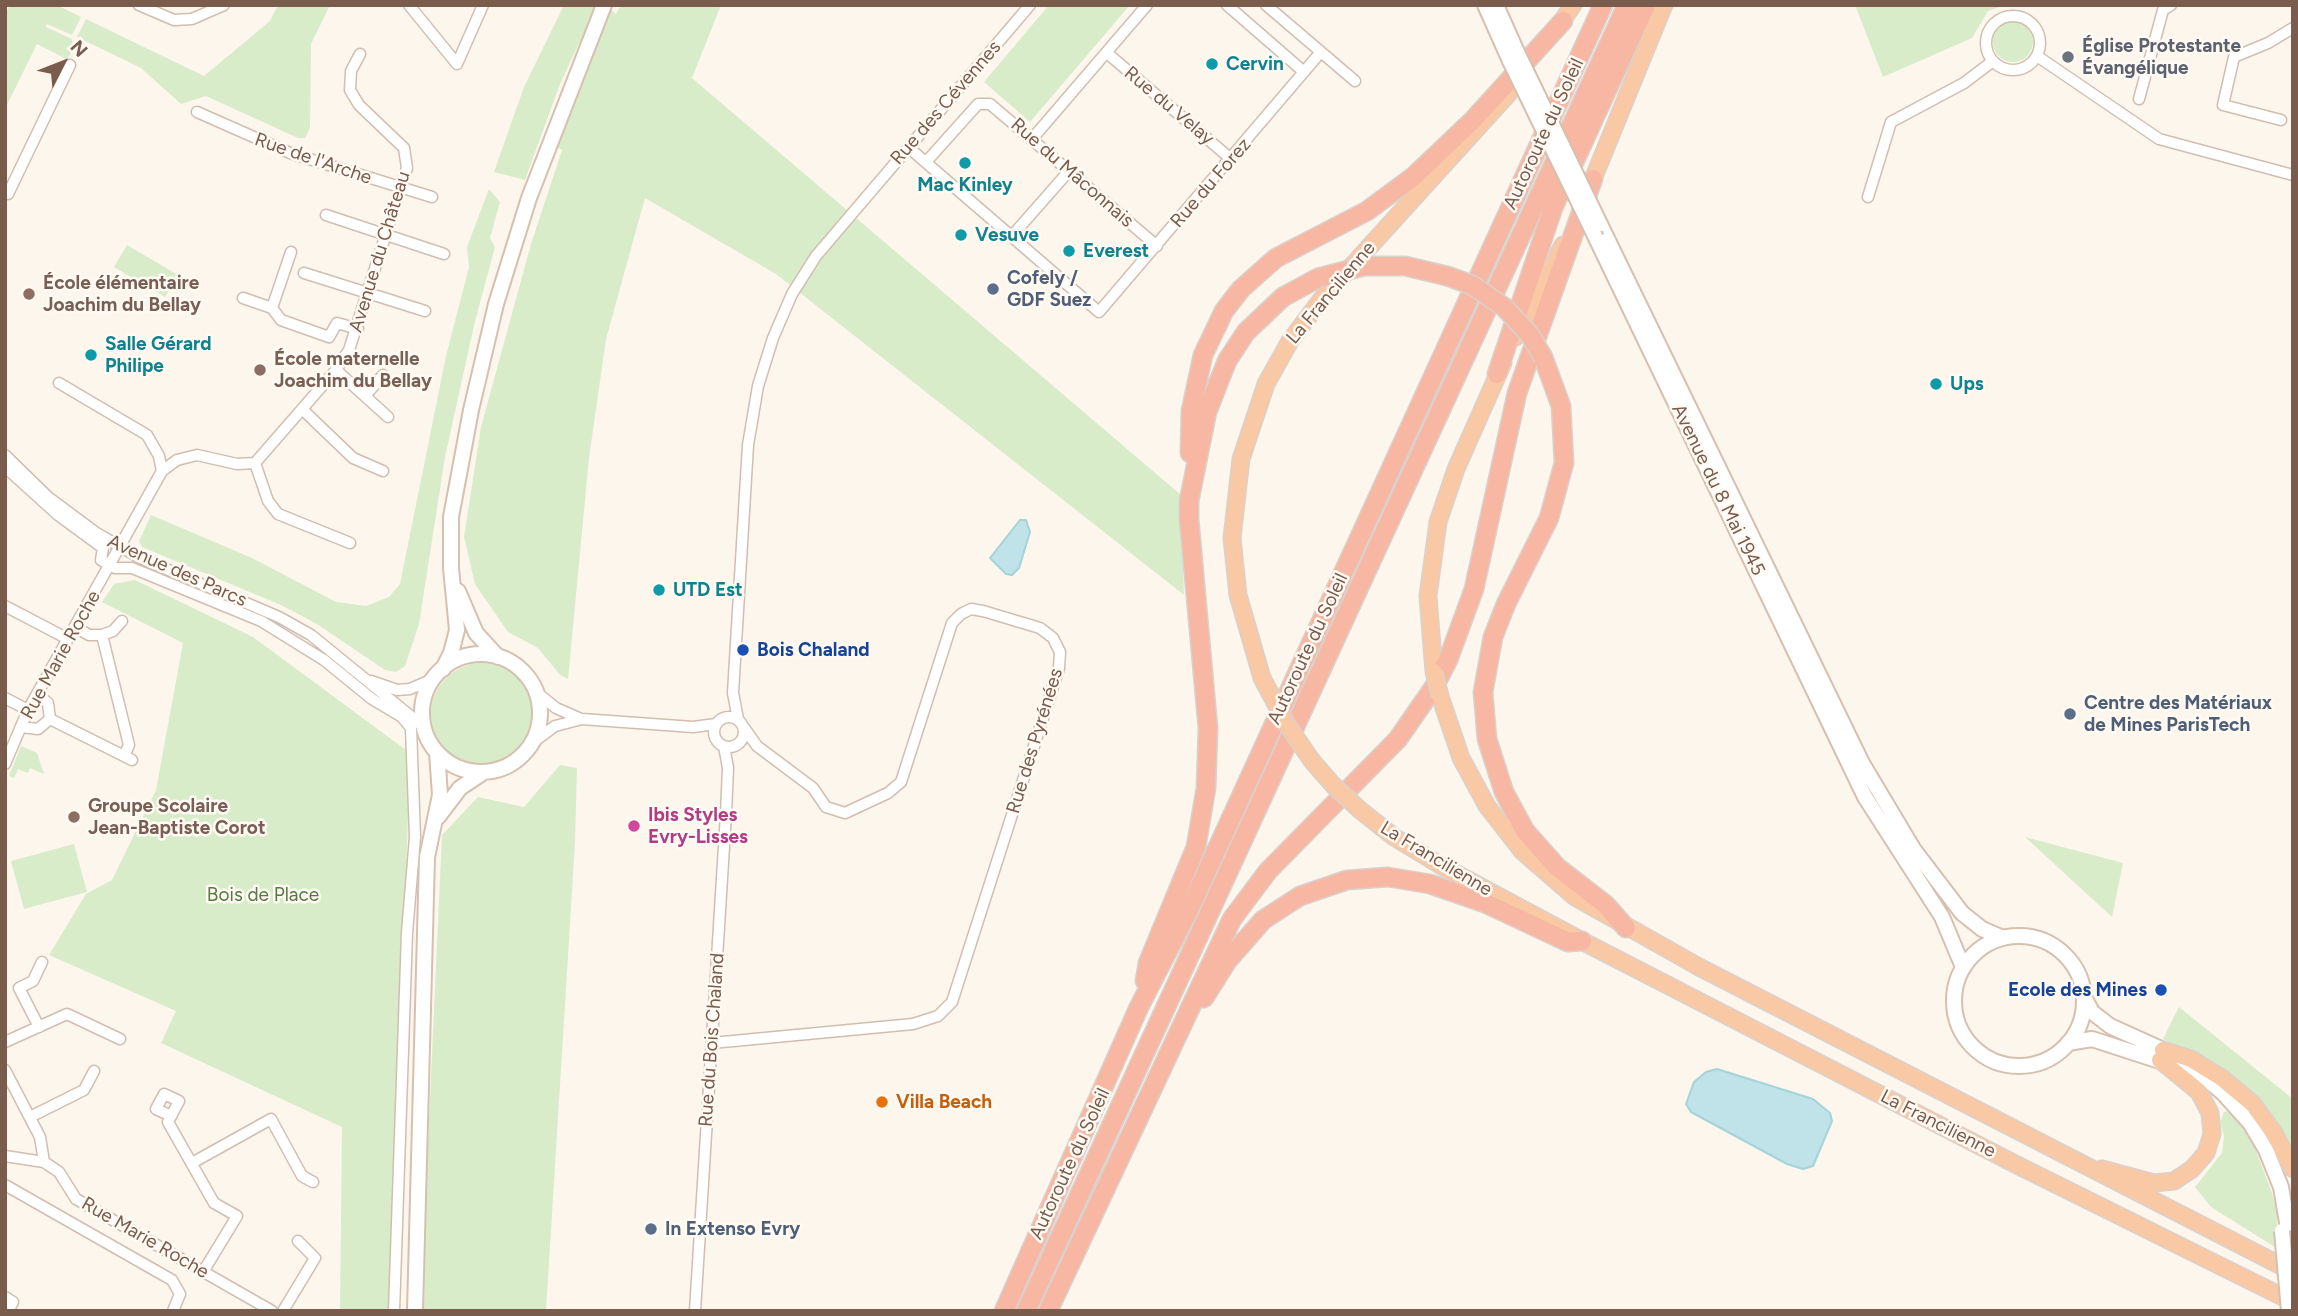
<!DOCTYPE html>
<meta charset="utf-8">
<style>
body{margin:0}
#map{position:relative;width:2298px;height:1316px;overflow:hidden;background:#fdf6ec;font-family:Figtree,sans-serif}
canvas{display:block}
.frame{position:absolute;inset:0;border:7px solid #7a5c4d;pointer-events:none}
.north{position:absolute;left:28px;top:28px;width:70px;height:70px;-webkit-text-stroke:5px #fffaf3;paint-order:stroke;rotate:48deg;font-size:19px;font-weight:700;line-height:28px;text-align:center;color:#7a5c4d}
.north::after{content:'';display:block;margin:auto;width:24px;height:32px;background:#7a5c4d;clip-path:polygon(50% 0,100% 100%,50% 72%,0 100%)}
</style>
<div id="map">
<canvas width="2298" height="1316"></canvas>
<div class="frame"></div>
<div class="north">N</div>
</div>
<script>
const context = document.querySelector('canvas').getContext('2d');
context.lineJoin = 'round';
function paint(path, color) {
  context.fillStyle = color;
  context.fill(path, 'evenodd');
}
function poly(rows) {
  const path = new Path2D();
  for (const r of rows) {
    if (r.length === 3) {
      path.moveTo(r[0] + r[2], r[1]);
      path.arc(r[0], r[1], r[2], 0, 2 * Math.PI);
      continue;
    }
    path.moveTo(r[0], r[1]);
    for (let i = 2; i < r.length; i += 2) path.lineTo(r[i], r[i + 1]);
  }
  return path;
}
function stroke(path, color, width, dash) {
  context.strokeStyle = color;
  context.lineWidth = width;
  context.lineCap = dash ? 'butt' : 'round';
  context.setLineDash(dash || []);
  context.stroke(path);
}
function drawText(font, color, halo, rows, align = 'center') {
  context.font = font + ' Figtree,sans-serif';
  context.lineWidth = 5;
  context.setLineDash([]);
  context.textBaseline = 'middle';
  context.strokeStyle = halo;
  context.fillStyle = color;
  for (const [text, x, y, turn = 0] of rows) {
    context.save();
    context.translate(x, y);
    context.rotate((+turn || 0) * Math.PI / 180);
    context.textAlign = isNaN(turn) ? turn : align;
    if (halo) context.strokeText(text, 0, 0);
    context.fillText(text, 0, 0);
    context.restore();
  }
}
paint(poly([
 [10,5,57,5,81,17,72,35,47,24,46,27,72,39,74,51,66,59,37,44,5,109,5,14],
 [278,5,330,5,311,44,310,128,305,138,298,138,206,96,181,104,141,68,77,37,86,19,204,76,270,21],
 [564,5,597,5,560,84,525,180,494,172,524,87],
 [621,5,721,5,692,78,1181,495,1184,595,776,274,645,198,606,339,589,458,568,679,560,675,538,648,508,632,475,584,464,537,481,427,531,244,562,150,551,143,607,6,616,14],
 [1049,5,1130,5,1030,122,984,82],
 [1855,5,2006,5,1988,11,1972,38,1883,77],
 [2013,42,20],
 [489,189,500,202,490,238,495,247,475,321,445,457,419,624,405,666,396,672,385,670,317,624,281,605,142,547,139,541,151,515,252,558,336,602,366,606,389,597,400,584,446,356,469,267,467,247],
 [127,245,178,275,165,297,114,267],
 [135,580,253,637,410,753,392,1311,340,1311,342,1127,161,1043,176,1011,49,955,86,894,112,880,156,790,183,643,102,602,114,584],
 [482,714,51],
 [21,746,37,753,44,774,30,768,28,773,18,769,14,778,9,776],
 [560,765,577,768,575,843,546,1311,424,1311,425,1208,442,835,478,797,524,807],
 [2025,837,2123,863,2112,917],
 [74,844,87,892,24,909,11,861],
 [2179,1007,2293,1099,2293,1152,2262,1102,2230,1074,2163,1039],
 [2233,1111,2247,1127,2272,1193,2277,1213,2278,1249,2211,1207,2195,1187,2222,1153,2224,1136,2220,1122,2224,1112]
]), '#d8ecc9');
const water = poly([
 [1020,520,1026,520,1030,532,1019,568,1012,575,1006,574,990,558,1020,520],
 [1717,1069,1813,1099,1830,1113,1832,1121,1813,1166,1803,1169,1787,1164,1691,1112,1686,1104,1694,1082,1706,1072,1717,1069]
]);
paint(water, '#bfe3e8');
stroke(water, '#a5d3da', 2);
const minor = poly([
 [139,5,174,20,192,19,224,5],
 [409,5,457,64,483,5],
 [1227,5,1304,72],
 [1266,5,1355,81],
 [2013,43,27],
 [1107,53,1231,159],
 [2037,56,2159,139,2293,175],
 [2139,99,2163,10,2171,5],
 [197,112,290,153,432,197],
 [2281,120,2223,105,2234,57,2268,43,2293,28],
 [1032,139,1147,5],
 [908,147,1099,312,1320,53],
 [926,162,978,104,990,104,1157,246],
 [5,194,8,194,70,65],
 [1868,197,1891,122,1964,83,1993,61],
 [326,215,444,254],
 [1011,237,1069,171],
 [304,273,425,311],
 [243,298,272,308,281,320,329,337,337,323,358,329],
 [272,308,291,252],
 [336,370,388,417],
 [59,383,147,435,159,456,162,471],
 [365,396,383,375],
 [303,410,353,458,383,471],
 [5,455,48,497,95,532,138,557,279,617,311,635,424,727],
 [255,463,268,501,278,514,350,543],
 [5,467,58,515,103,548,101,560,115,568,132,568,261,621,324,660,372,699,402,717,411,728,415,837,407,933,394,1311],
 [5,606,68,639],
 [75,627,89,635,102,635,113,631,122,621],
 [102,635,129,745,124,756],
 [371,681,397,690,410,689,433,679],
 [536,692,556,708,581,719],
 [5,698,28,710],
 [729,732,15],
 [50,719,132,760],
 [738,719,733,693,748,445,758,386,773,338,792,294,816,256,1030,5],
 [22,727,38,729,50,719,48,703,38,695],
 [532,743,555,726,582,719,693,727,716,724],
 [5,764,28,710,162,471,177,460,197,455,237,464,255,463,336,370,349,350,407,168,404,148,359,105,350,90,351,71,360,54],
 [39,1027,19,988,33,981,42,962],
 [5,1042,67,1014,120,1039],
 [712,1043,913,1024,938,1016,952,1002,1059,668,1060,652,1053,638,1040,628,983,611,971,609,961,614,952,623,901,782,888,793,845,813,826,807,813,788,757,746,745,729],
 [5,1070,40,1137,44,1162,59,1172,76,1199,272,1311],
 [171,1116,156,1109,164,1094,179,1101,168,1122,214,1203,237,1216,203,1272],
 [30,1117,84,1090,94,1071],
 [5,1156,44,1162],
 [192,1163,271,1119,302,1176,313,1182],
 [5,1185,172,1280,180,1294,173,1311],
 [5,1297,13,1302,8,1311],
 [283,1311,315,1258,298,1241],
 [695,1311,726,814,728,768,724,746]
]);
const secondary = poly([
 [1485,5,1510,61],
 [1496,5,1517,52],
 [1600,224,1862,763,1914,850,1962,913,1982,929,2003,938],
 [1596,238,1865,797,1942,917,1963,967],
 [458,591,476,633,498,657],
 [481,713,59],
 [443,669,451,653,457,630,451,568,451,517,471,410,496,304,529,198,604,5],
 [438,817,460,788,484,772],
 [2019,1001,65],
 [2084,997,2092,1012,2110,1026,2163,1050,2195,1069,2224,1094,2250,1123,2266,1150,2281,1187,2289,1234],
 [2068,1043,2092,1039,2169,1064],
 [415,1311,427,857,440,795,437,752]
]);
const trunk = poly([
 [1556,30,1573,5],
 [1589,189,1664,5],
 [1516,337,1563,245],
 [1434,672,1428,596,1438,522,1456,469,1503,363],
 [1262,678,1238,595,1232,538,1241,459,1266,384,1290,341,1321,300,1509,93],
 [1440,696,1461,758,1487,806,1522,851,1575,897,1699,967,2293,1272],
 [1312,761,1333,785],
 [1360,810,1394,837,1440,865,1582,941,2017,1165,2293,1302],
 [2163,1050,2191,1059,2222,1078,2253,1104,2274,1133,2293,1169],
 [2102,1169,2154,1183,2174,1181,2192,1169,2206,1153,2212,1134,2210,1113,2199,1092,2160,1060]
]);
const motorway = poly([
 [1364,266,1405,266,1447,276],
 [1543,357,1561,406,1564,463,1549,518,1506,604,1493,637,1483,692,1487,739,1504,792,1525,831,1557,867,1606,905,1626,928],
 [1497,374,1553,208,1646,5],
 [1190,453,1191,411,1203,355,1224,311,1241,289,1276,258,1367,211,1413,177,1473,120,1563,21],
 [1145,981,1148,963,1196,847,1206,788,1208,728,1189,519,1189,501,1207,412,1227,361,1246,332,1283,297,1318,278],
 [1204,998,1228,960,1263,920,1300,896,1347,880,1388,877,1430,884,1485,903,1568,942,1582,941],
 [1004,1311,1139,1007,1190,908,1603,5],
 [1026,1311,1627,5],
 [1048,1311,1232,919,1268,871,1398,739,1434,687,1448,660,1474,589,1517,393,1593,179]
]);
stroke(minor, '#d1beb0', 13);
stroke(secondary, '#d6c0b0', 18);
stroke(trunk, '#dad1cd', 19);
stroke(motorway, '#dad1cd', 21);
stroke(minor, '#fff', 10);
stroke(secondary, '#fff', 14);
stroke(trunk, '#f9c8a4', 16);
stroke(motorway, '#f7b7a3', 18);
const secondaryBridge = poly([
 [1517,52,1600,224],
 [1510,61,1596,238],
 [2282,1231,2289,1311]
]);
const trunkBridge = poly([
 [1434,672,1440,696],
 [1262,678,1286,723,1312,761],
 [1333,785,1360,810]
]);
const motorwayBridge = poly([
 [1447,276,1472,285,1504,307,1530,335,1543,357],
 [1318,278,1364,266]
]);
stroke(secondaryBridge, '#d6c0b0', 18, []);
stroke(trunkBridge, '#dad1cd', 19, []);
stroke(motorwayBridge, '#dad1cd', 21, []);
stroke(secondaryBridge, '#fff', 14);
stroke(trunkBridge, '#f9c8a4', 16);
stroke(motorwayBridge, '#f7b7a3', 18);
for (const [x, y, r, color] of [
 [2068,57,7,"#6b7280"],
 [1212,64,7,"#0f9aa8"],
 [965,163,7,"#0f9aa8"],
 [961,235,7,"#0f9aa8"],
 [1069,251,7,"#0f9aa8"],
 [993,289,7,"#5c6f8a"],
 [29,294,7,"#8d6e63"],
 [91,355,7,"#0f9aa8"],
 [260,370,7,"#8d6e63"],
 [1936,384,7,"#0f9aa8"],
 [659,590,7,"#0f9aa8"],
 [743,650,7,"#1a4fb4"],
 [2070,714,7,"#5c6f8a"],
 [74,817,7,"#8d6e63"],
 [634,826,7,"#d1479c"],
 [2161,990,7,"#1a4fb4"],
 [882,1102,7,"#e8710a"],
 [651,1229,7,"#5c6f8a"]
]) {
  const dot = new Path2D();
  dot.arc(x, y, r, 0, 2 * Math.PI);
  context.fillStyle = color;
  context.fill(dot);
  stroke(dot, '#fffaf3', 2.5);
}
drawText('bold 19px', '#5b616d', '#fffaf3', [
 ["Église Protestante",2082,46],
 ["Évangélique",2082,68]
], 'left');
drawText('bold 19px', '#0d838f', '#fffaf3', [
 ["Cervin",1226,64],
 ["Mac Kinley",965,185,"center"],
 ["Vesuve",975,235],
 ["Everest",1083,251],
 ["Salle Gérard",105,344],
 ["Philipe",105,366],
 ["Ups",1950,384],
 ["UTD Est",673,590]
], 'left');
drawText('19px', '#7a5c4d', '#fffaf3', [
 ["Rue des Cévennes",946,103,-49],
 ["Rue du Velay",1169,106,40],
 ["Autoroute du Soleil",1544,134,-65],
 ["Rue de l'Arche",313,159,19],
 ["Rue du Mâconnais",1072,173,41],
 ["Rue du Forez",1211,183,-49],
 ["Avenue du Château",380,252,-73],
 ["La Francilienne",1331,293,-50],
 ["Avenue du 8 Mai 1945",1718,490,64],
 ["Avenue des Parcs",177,571,24],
 ["Autoroute du Soleil",1308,649,-65],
 ["Rue Marie Roche",61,655,-61],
 ["Rue des Pyrénées",1035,741,-73],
 ["La Francilienne",1436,859,31],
 ["Rue du Bois Chaland",712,1040,-86],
 ["La Francilienne",1938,1124,27],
 ["Autoroute du Soleil",1070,1164,-65],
 ["Rue Marie Roche",145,1238,30]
]);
drawText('bold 19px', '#4e5e75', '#fffaf3', [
 ["Cofely /",1007,278],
 ["GDF Suez",1007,300],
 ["Centre des Matériaux",2084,703],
 ["de Mines ParisTech",2084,725],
 ["In Extenso Evry",665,1229]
], 'left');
drawText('bold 19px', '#785e54', '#fffaf3', [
 ["École élémentaire",43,283],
 ["Joachim du Bellay",43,305],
 ["École maternelle",274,359],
 ["Joachim du Bellay",274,381],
 ["Groupe Scolaire",88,806],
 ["Jean-Baptiste Corot",88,828]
], 'left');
drawText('bold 19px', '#164399', '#fffaf3', [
 ["Bois Chaland",757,650],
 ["Ecole des Mines",2147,990,"right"]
], 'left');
drawText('bold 19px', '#b23c85', '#fffaf3', [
 ["Ibis Styles",648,815],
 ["Evry-Lisses",648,837]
], 'left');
drawText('19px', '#537a41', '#fffaf3', [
 ["Bois de Place",263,895]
]);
drawText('bold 19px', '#c56008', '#fffaf3', [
 ["Villa Beach",896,1102]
], 'left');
</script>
